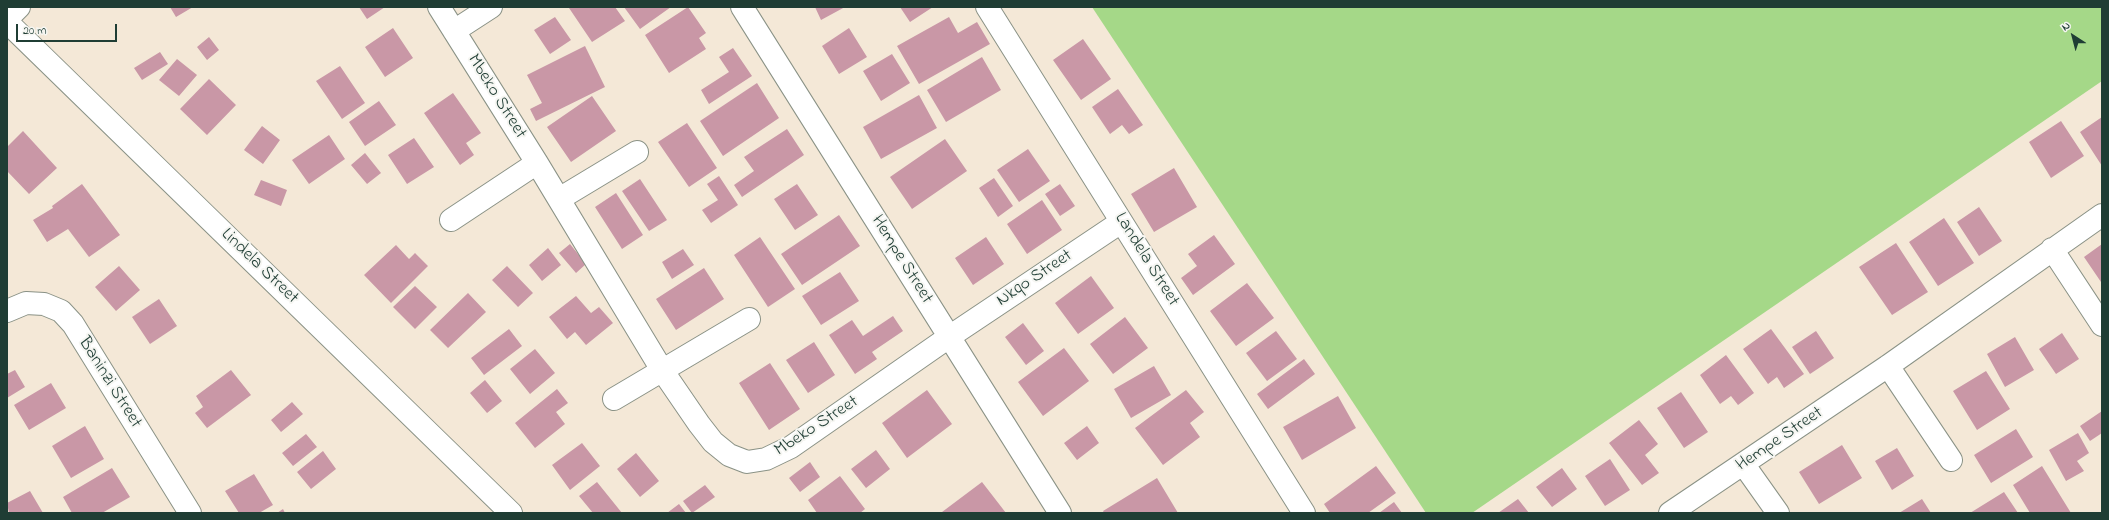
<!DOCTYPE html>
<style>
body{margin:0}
#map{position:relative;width:2109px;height:520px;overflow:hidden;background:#f4e8d7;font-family:"Indie Flower",sans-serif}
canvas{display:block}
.frame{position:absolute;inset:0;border:8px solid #1f3d34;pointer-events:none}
.north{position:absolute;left:2053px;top:16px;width:40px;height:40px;-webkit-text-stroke:3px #f6f6f2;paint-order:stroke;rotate:324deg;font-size:11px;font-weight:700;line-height:16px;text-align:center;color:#1f3d34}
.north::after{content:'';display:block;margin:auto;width:14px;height:18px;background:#1f3d34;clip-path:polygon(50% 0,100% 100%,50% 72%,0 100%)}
.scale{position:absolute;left:16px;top:24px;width:101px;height:18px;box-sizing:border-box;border:2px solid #1f3d34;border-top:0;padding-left:5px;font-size:12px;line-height:14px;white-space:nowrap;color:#1f3d34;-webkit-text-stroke:3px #f6f6f2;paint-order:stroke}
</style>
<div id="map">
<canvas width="2109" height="520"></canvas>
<div class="frame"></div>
<div class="north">N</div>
<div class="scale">20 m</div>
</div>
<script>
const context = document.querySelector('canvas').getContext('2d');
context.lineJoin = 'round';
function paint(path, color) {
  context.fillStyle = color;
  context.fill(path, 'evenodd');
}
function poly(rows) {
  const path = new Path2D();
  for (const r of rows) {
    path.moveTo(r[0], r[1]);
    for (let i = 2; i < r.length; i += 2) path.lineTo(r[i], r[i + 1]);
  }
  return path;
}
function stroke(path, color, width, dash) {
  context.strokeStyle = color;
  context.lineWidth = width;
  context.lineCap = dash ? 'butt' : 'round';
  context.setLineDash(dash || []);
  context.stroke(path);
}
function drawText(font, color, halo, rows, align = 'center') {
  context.font = font + ' "Indie Flower",sans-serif';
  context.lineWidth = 4;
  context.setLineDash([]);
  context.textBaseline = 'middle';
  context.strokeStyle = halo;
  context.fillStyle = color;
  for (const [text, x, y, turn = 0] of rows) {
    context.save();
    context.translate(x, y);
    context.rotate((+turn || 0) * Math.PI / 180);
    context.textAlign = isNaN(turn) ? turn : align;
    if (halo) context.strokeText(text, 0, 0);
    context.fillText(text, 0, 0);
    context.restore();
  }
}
paint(poly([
 [1092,7,2102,7,2102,81,1472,513,1426,513]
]), '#a5d888');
paint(poly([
 [170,7,193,7,176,17],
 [359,7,385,7,367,19],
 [571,7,615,7,625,21,592,42,569,8],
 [624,7,671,7,640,29],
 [688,7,706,33,699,38,706,49,669,73,645,35],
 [815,7,845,7,821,20],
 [900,7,933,7,910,22],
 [555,17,571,40,550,54,534,30],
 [949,17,958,33,977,22,990,44,919,84,897,46],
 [393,28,413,58,385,77,365,47],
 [849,28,867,57,839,74,822,46],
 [209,37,219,50,207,60,197,47],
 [1083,39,1111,79,1081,100,1053,60],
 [585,46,605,87,536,121,530,109,542,103,527,75],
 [733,48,752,76,709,104,701,90,729,72,719,57],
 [160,52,168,64,142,80,134,68],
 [892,54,910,83,881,101,863,71],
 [982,57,1001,90,946,122,927,90],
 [177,59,197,75,179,96,159,80],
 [340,66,365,103,342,119,316,81],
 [209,79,236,105,207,135,180,109],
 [757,83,779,118,723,156,700,121],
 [1118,89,1143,125,1129,134,1122,125,1110,134,1092,107],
 [453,93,481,133,466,143,474,155,460,165,424,113],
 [919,95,937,128,881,159,863,127],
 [592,96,616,131,571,162,547,127],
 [379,101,396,125,365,146,349,122],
 [2102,117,2102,166,2080,132],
 [2061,121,2084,156,2051,178,2029,142],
 [687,123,717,168,689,187,658,142],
 [262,126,280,140,263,164,244,150],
 [787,129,804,155,742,197,734,185,754,171,744,157],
 [23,131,57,168,29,194,7,171,7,147],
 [329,135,345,159,309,184,292,160],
 [414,138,434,167,407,184,388,155],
 [945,139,967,171,912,209,890,177],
 [1028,149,1050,181,1019,202,997,170],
 [365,153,381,173,367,184,351,165],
 [1174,168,1197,207,1154,232,1131,194],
 [719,176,738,205,711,223,702,210,718,200,707,184],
 [994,178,1013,206,998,217,979,188],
 [640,179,667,220,649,231,622,191],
 [261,180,287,190,281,206,254,195],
 [82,184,120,235,89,257,68,229,47,242,33,220,53,208,52,206],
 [797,184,818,215,795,230,774,199],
 [1060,184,1075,206,1060,216,1045,194],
 [616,193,643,235,622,249,595,207],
 [1042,200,1062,230,1027,254,1007,224],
 [1979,207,2002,241,1979,256,1957,222],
 [839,215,860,246,802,285,781,254],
 [1944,218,1974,263,1938,286,1909,242],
 [1214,235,1235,264,1193,295,1181,278,1197,266,1188,254],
 [760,237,795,289,768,307,734,255],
 [986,237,1004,264,973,285,955,258],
 [1896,243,1928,292,1892,315,1859,267],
 [570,244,586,264,576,273,559,253],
 [2102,244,2102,281,2101,282,2084,257],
 [396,245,409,259,415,253,428,266,391,303,364,275],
 [548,248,561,265,542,281,529,265],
 [683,249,694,265,672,279,662,262],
 [119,266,140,290,116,311,95,287],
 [507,266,533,293,518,307,492,280],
 [704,268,724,299,676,330,656,299],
 [840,272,859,301,821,325,802,296],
 [1091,276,1114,308,1078,334,1055,303],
 [1247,283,1274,318,1236,346,1210,311],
 [415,286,437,307,415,329,393,307],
 [468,293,486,312,448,348,430,330],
 [576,296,591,313,599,307,613,323,586,345,575,332,567,339,549,317],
 [159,299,177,326,150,344,132,317],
 [893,316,903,331,872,352,877,359,855,374,829,335,852,320,863,336],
 [1125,317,1148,348,1113,374,1090,344],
 [1023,323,1044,351,1026,365,1005,337],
 [509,329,522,346,484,375,471,358],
 [1771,329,1804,374,1784,388,1777,377,1768,384,1743,349],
 [1276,331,1297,359,1267,381,1246,353],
 [1816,331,1834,358,1810,374,1792,347],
 [2062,333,2079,359,2056,374,2039,349],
 [2015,337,2034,370,2005,387,1987,354],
 [814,342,835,375,808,393,786,360],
 [1064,348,1089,381,1043,416,1018,382],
 [535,349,555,373,530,394,510,369],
 [1726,355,1754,393,1738,405,1731,396,1720,404,1700,375],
 [1304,359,1315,374,1268,409,1257,394],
 [770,363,800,409,769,430,739,383],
 [1154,366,1171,395,1131,418,1114,389],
 [15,370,25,387,7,398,7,374],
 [231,370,251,395,207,428,195,413,203,407,196,396],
 [1986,371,2010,409,1977,430,1953,391],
 [485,380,502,401,487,413,470,393],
 [51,383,66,408,29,430,14,405],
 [557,389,568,403,556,412,565,424,535,448,515,423],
 [927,390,952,424,907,458,882,423],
 [1186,390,1204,412,1190,423,1200,437,1163,465,1135,428],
 [1681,392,1708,432,1684,448,1657,408],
 [1338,396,1356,428,1302,460,1283,427],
 [292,402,303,414,281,432,271,420],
 [2102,411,2102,433,2090,441,2080,426],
 [1639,420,1658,444,1645,455,1659,473,1642,485,1609,443],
 [85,426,104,459,71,478,52,446],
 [1087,426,1099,443,1077,460,1064,443],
 [2016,429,2033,457,1991,483,1974,455],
 [2078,433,2089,453,2077,461,2084,471,2066,481,2049,450],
 [306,434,317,447,293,466,282,453],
 [582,443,600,466,570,490,552,465],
 [1842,445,1862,478,1819,504,1799,472],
 [1897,448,1914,476,1892,490,1875,461],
 [876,450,890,469,866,488,851,469],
 [323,451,336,469,311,489,297,472],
 [636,453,659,481,640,497,617,469],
 [1610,459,1630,490,1605,506,1585,476],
 [810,462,820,477,800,492,789,478],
 [1376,466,1396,493,1368,513,1330,513,1324,504],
 [2042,466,2071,513,2030,513,2013,485],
 [112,468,130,497,102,513,72,513,63,497],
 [1562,468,1577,489,1552,507,1536,487],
 [254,474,273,505,259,513,239,513,225,491],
 [840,476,865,509,860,513,817,513,808,500],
 [1157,478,1178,513,1104,513,1103,511],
 [597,482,622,513,593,513,579,496],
 [982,482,1006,513,942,513,942,512],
 [705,485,715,497,692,513,683,501],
 [30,491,43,513,9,513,7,503],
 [2004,492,2018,513,1970,513],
 [1518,499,1529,513,1498,513],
 [1922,499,1931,513,1899,513],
 [1394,502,1402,513,1379,513],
 [679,504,686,513,667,513],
 [283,509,285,513,277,513]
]), '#c997a6');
const minor = poly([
 [439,7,537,163,662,370,699,424,713,442,729,455,747,462,766,459,791,447,949,337,1121,222],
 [742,7,1060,513],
 [987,7,1304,513],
 [454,31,491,7],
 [559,199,637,152],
 [451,220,537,163],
 [2052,249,2102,325],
 [7,311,26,303,44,304,61,311,73,324,190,513],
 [1888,366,1951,460],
 [614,399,749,319],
 [1744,465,1778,513],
 [1670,513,1888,366,2102,215]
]);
const tertiary = poly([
 [7,22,511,513]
]);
const secondary = poly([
 [7,19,19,7]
]);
stroke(minor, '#8a9286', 24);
stroke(tertiary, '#8a9286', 24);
stroke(secondary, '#8a9286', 24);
stroke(minor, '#fff', 22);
stroke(tertiary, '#fff', 22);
stroke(secondary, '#fff', 22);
drawText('18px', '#1f3d34', '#f6f6f2', [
 ["Mbeko Street",496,97,58],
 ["Hempe Street",901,260,58],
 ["Landela Street",1146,260,58],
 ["Lindela Street",259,267,44],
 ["Nkqo Street",1035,279,-34],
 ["Baninzi Street",109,383,58],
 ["Mbeko Street",817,427,-33],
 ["Hempe Street",1780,440,-34]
]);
</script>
